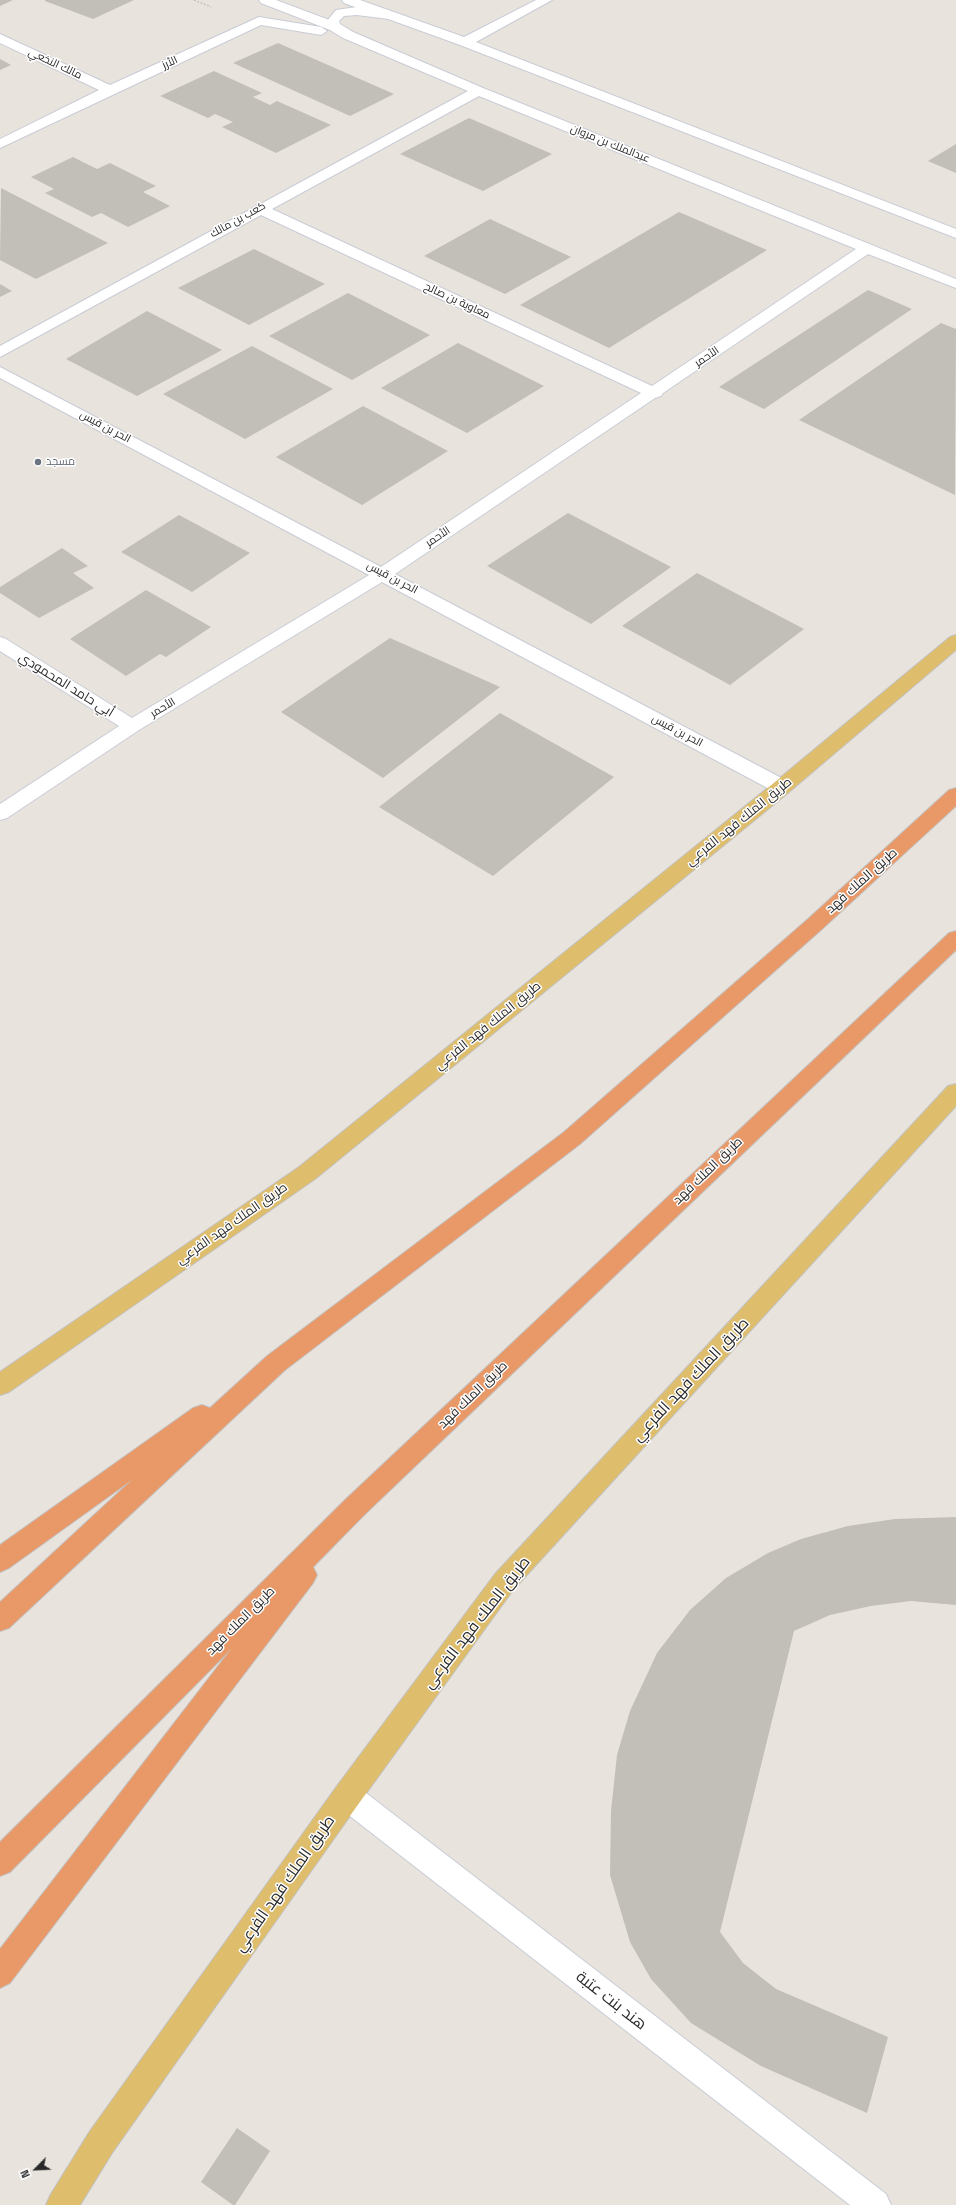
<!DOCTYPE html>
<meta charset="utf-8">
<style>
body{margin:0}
#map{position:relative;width:956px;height:2205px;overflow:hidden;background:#e9e3dd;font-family:"Space Grotesk",sans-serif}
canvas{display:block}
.north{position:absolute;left:16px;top:2149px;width:40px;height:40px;-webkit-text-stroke:3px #fff;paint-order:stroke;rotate:246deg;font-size:11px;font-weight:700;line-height:16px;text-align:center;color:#292929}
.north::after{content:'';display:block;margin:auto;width:14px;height:18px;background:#292929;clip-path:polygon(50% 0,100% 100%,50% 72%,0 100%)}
</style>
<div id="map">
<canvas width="956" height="2205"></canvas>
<div class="north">N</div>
</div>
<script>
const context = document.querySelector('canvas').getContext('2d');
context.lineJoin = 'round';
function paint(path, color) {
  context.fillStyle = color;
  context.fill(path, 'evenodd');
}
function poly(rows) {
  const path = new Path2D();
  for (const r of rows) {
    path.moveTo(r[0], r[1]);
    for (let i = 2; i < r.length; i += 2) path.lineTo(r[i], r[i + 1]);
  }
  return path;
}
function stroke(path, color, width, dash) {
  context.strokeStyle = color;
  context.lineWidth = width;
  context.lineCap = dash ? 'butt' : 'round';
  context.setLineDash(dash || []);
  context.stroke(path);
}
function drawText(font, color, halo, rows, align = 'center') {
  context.font = font + ' "Space Grotesk",Cairo,sans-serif';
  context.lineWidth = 3;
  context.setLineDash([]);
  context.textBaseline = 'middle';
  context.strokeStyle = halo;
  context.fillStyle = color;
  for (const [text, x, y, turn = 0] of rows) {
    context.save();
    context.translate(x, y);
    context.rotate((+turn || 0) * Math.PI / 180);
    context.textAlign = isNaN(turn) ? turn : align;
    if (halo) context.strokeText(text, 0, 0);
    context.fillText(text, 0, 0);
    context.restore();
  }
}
paint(poly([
 [0,0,13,0,0,6],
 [134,0,93,19,45,1,45,0],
 [278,43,394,94,350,116,233,63],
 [0,59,11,65,0,70],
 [214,71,262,93,253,97,270,105,277,101,331,125,276,153,222,127,233,122,215,114,208,118,160,96],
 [469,118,552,154,483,191,400,154],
 [956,144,956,173,928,161],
 [73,157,97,169,110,163,156,186,143,192,170,206,128,227,101,213,92,217,45,193,54,189,31,177],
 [1,188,108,243,36,279,0,260],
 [679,212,767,250,609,348,520,305],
 [490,219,571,257,505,294,424,256],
 [254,249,325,284,249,325,178,288],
 [0,284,12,291,0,297],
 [868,290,912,309,764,409,719,387],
 [348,293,430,335,352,380,269,336],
 [147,311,222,350,137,396,66,359],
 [941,323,956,329,955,495,799,420],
 [458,343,544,386,467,433,381,388],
 [252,346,333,389,245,439,163,394],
 [363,406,448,451,362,505,276,457],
 [568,513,671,567,591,624,487,566],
 [179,515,250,553,192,592,121,552],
 [62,548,88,566,73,573,94,588,39,618,0,593,0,587],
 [697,573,804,629,730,685,622,626],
 [146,590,211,627,166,657,160,654,126,676,70,639],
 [390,638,500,687,383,778,281,712],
 [500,713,614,777,493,876,379,807],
 [956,1517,956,1605,911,1601,871,1606,830,1615,794,1631,720,1932,743,1963,776,1989,888,2037,867,2113,761,2066,691,2023,651,1979,630,1942,610,1875,611,1811,617,1755,630,1711,657,1653,690,1610,726,1578,768,1553,801,1539,848,1526,895,1519],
 [237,2128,270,2151,235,2205,233,2205,201,2182]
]), '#c2beb8');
const minor = poly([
 [259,0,276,0,340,24,353,32,483,88,956,279,956,288,868,254,663,393,661,396,655,398,395,574,789,782,792,787,789,792,782,793,775,792,382,582,139,730,7,818,0,820,0,804,119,726,0,651,0,637,6,639,132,718,369,575,0,378,0,367,381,567,641,393,261,215,0,357,0,346,468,91,343,38,330,30,261,3,259,0],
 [479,96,856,249,652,386,272,209,479,96],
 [342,0,360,0,464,37,536,0,552,0,476,42,956,229,956,238,460,45,344,3,342,0],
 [259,17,321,27,327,31,321,35,261,25,0,148,0,139,99,90,0,43,0,34,110,85,259,17],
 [347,1782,357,1786,886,2194,891,2205,850,2205,337,1806,333,1796,337,1786,347,1782]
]);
const tertiary = poly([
 [357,7,389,11,395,15,389,19,357,15,344,16,339,21,341,27,340,30,330,30,327,21,336,10,357,7]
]);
const primary = poly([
 [956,635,956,650,789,792,315,1179,9,1392,0,1395,0,1372,299,1167,775,782,950,637,956,635],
 [956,1084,956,1106,513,1590,357,1806,112,2153,80,2205,46,2205,51,2194,90,2131,337,1786,495,1574,948,1086,956,1084]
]);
const motorway = poly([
 [956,788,956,806,822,929,580,1144,285,1370,9,1628,0,1631,0,1602,133,1479,9,1568,0,1572,0,1545,193,1408,202,1405,210,1408,267,1356,564,1132,808,919,949,790,956,788],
 [956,931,956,950,364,1515,313,1567,317,1575,313,1583,10,1983,0,1988,0,1949,232,1648,10,1872,0,1876,0,1842,346,1499,949,933,956,931]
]);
stroke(minor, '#c8ccd5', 2);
stroke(tertiary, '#c8ccd5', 2);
stroke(primary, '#c3c3c3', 2);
stroke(motorway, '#c3c3c3', 2);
stroke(poly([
 [194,0,211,7]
]), '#c3c3c3', 1.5, [2, 1.5]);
paint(minor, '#fff');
paint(tertiary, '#fff');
paint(primary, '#debe6d');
paint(motorway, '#e99968');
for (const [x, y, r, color] of [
 [38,462,4,"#6b7280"]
]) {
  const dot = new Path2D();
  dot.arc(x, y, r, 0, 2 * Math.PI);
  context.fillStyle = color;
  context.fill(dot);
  stroke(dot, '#fff', 1.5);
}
drawText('11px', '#292929', '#fff', [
 ["الأرز",170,63,-25],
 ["مالك النخعي",55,64,25],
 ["عبدالملك بن مروان",610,144,22],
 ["كعب بن مالك",238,220,-29],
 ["معاوية بن صالح",457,301,25],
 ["الأحمر",707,357,-34],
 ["الحر بن قيس",105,427,28],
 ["الأحمر",438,537,-34],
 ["الحر بن قيس",392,578,28],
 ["الأحمر",163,708,-31],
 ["الحر بن قيس",677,731,28]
]);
drawText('11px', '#5b616d', '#fff', [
 ["مسجد",46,462]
], 'left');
drawText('13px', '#292929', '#fff', [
 ["أبي حامد المحمودي",66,685,32],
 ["طريق الملك فهد الفرعي",739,822,-39],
 ["طريق الملك فهد",862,881,-42],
 ["طريق الملك فهد الفرعي",488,1026,-39],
 ["طريق الملك فهد",708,1171,-44],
 ["طريق الملك فهد الفرعي",232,1224,-35],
 ["طريق الملك فهد",473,1395,-44],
 ["طريق الملك فهد",241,1621,-45]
]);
drawText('16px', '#292929', '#fff', [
 ["طريق الملك فهد الفرعي",691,1380,-47],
 ["طريق الملك فهد الفرعي",477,1623,-52],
 ["طريق الملك فهد الفرعي",285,1884,-55],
 ["هند بنت عتبة",611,2001,38]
]);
</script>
